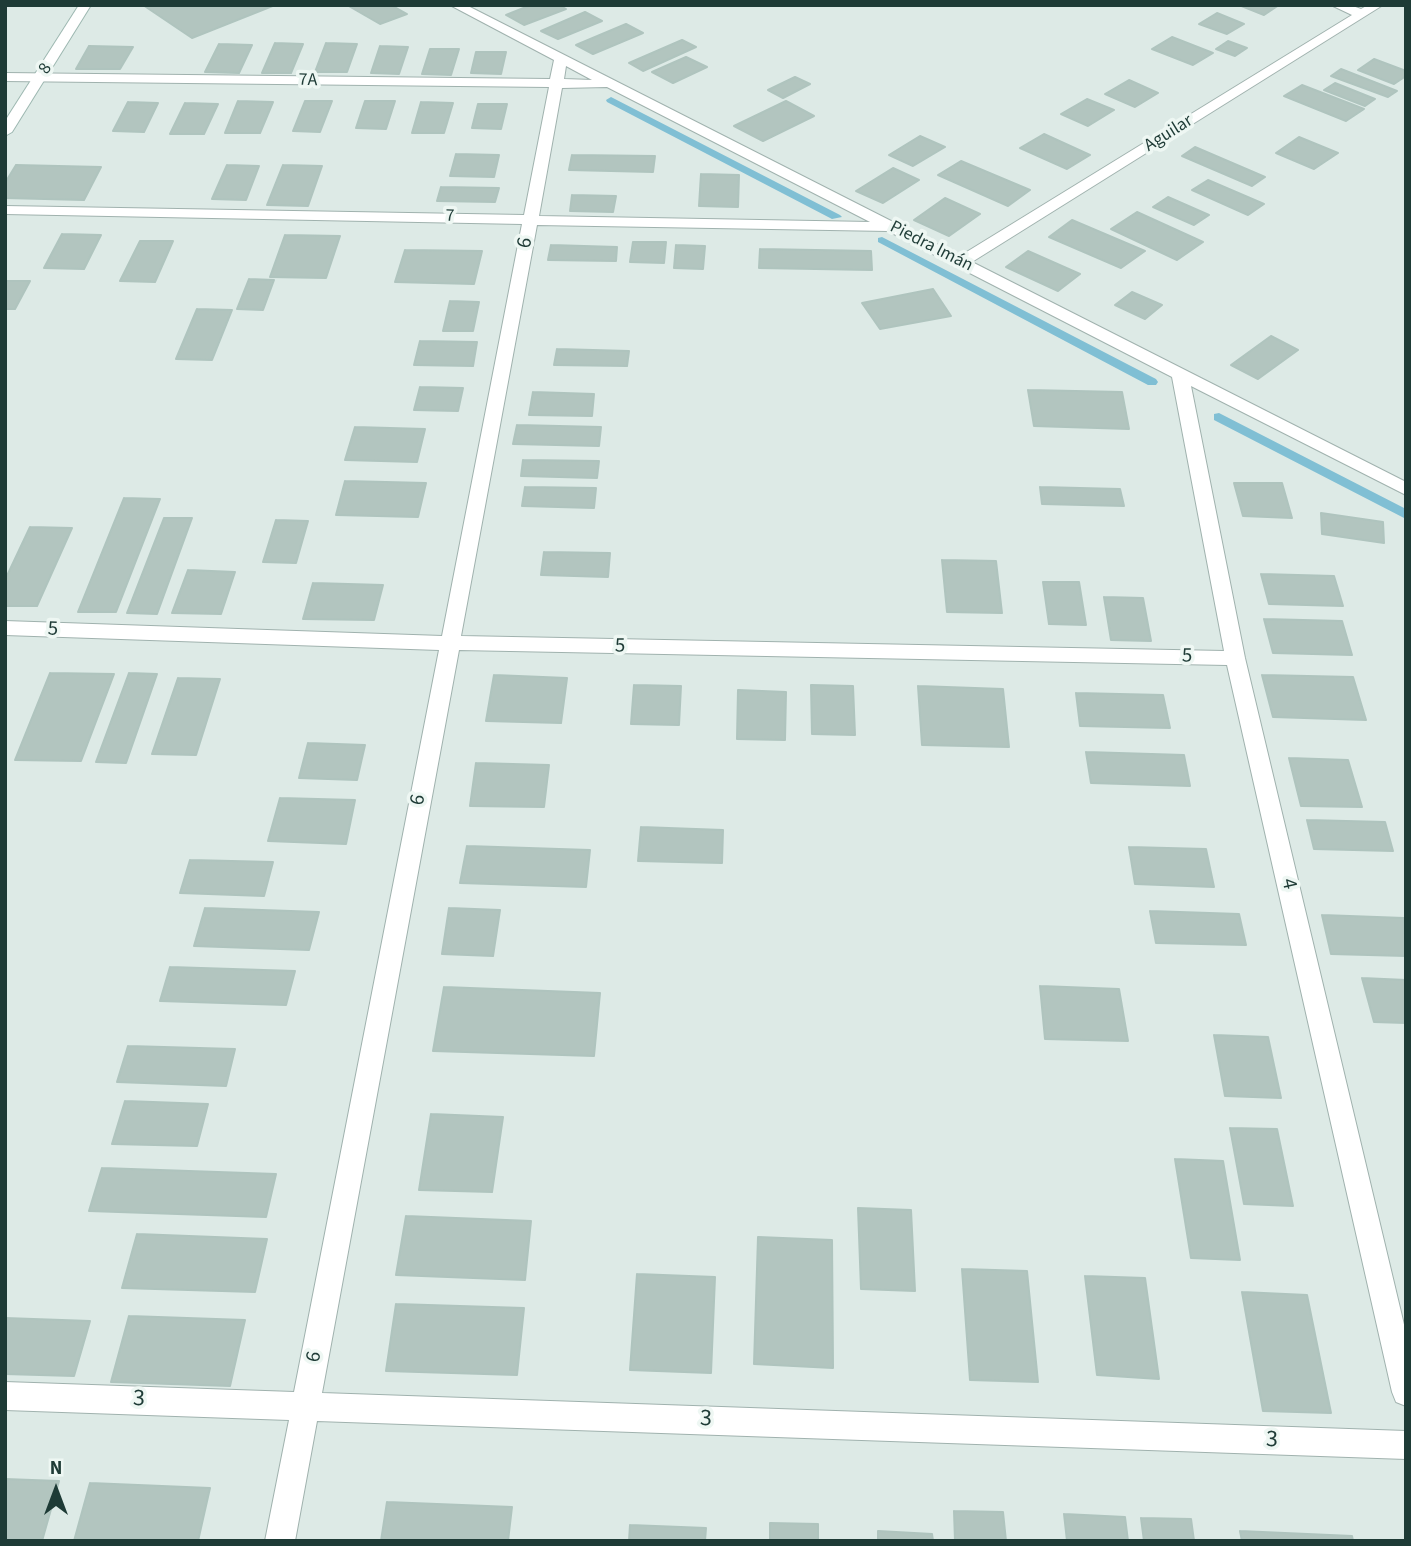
<!DOCTYPE html>
<meta charset="utf-8">
<style>
body{margin:0}
#map{position:relative;width:1411px;height:1546px;overflow:hidden;background:#ddeae6;font-family:"Source Sans 3",sans-serif}
canvas{display:block}
.frame{position:absolute;inset:0;border:7px solid #1e3b36;pointer-events:none}
.north{position:absolute;left:21px;top:1455px;width:70px;height:70px;-webkit-text-stroke:5px #eef7f3;paint-order:stroke;rotate:0deg;font-size:19px;font-weight:700;line-height:28px;text-align:center;color:#1e3b36}
.north::after{content:'';display:block;margin:auto;width:24px;height:32px;background:#1e3b36;clip-path:polygon(50% 0,100% 100%,50% 72%,0 100%)}
</style>
<div id="map">
<canvas width="1411" height="1546"></canvas>
<div class="frame"></div>
<div class="north">N</div>
</div>
<script>
const context = document.querySelector('canvas').getContext('2d');
context.lineJoin = 'round';
function poly(rows) {
  const path = new Path2D();
  for (const r of rows) {
    path.moveTo(r[0], r[1]);
    for (let i = 2; i < r.length; i += 2) path.lineTo(r[i], r[i + 1]);
  }
  return path;
}
function paint(path, color) {
  context.fillStyle = color;
  context.fill(path, 'evenodd');
}
function stroke(path, color, width, dash) {
  context.strokeStyle = color;
  context.lineWidth = width;
  context.lineCap = dash ? 'butt' : 'round';
  context.setLineDash(dash || []);
  context.stroke(path);
}
function drawText(font, color, halo, rows, align = 'center') {
  context.font = font + ' "Source Sans 3",sans-serif';
  context.lineWidth = 7;
  context.setLineDash([]);
  context.textBaseline = 'middle';
  context.strokeStyle = halo;
  context.fillStyle = color;
  for (const [text, x, y, turn = 0] of rows) {
    context.save();
    context.translate(x, y);
    context.rotate((+turn || 0) * Math.PI / 180);
    context.textAlign = isNaN(turn) ? turn : align;
    if (halo) context.strokeText(text, 0, 0);
    context.fillText(text, 0, 0);
    context.restore();
  }
}
paint(poly([
 [611,97,840,215,842,217,832,219,607,102,606,100,611,97],
 [882,237,1156,379,1158,382,1156,385,1148,385,878,242,878,238,882,237],
 [1219,413,1406,509,1406,519,1214,420,1214,414,1219,413]
]), '#80bfd4');
const building = poly([
 [143,5,275,5,192,38,143,5],
 [347,5,391,5,407,14,380,24,347,5],
 [531,5,559,5,566,9,524,25,506,15,531,5],
 [1239,5,1279,5,1264,15,1239,5],
 [585,12,602,21,558,39,541,31,585,12],
 [1217,13,1244,24,1227,34,1199,24,1217,13],
 [626,24,643,33,593,54,576,45,626,24],
 [1172,37,1213,53,1193,65,1152,49,1172,37],
 [682,40,696,47,643,71,629,63,682,40],
 [1228,41,1247,48,1235,56,1216,49,1228,41],
 [275,43,303,44,291,73,262,73,275,43],
 [326,43,357,44,347,72,315,72,326,43],
 [219,44,252,45,239,73,205,72,219,44],
 [89,46,133,47,120,69,76,69,89,46],
 [380,46,408,47,399,74,371,73,380,46],
 [430,49,459,49,451,75,422,74,430,49],
 [476,52,506,52,501,74,471,73,476,52],
 [686,57,707,67,673,83,652,72,686,57],
 [1374,59,1406,71,1406,76,1394,84,1358,70,1374,59],
 [1341,69,1397,91,1388,97,1331,76,1341,69],
 [795,77,810,84,783,98,768,90,795,77],
 [1129,80,1158,93,1135,107,1105,94,1129,80],
 [1335,83,1375,99,1365,106,1324,90,1335,83],
 [1302,85,1364,109,1346,121,1284,96,1302,85],
 [1087,99,1114,110,1088,126,1061,114,1087,99],
 [238,101,273,102,260,133,225,133,238,101],
 [305,101,332,101,320,132,293,131,305,101],
 [365,101,395,101,386,129,356,128,365,101],
 [786,101,814,116,763,141,734,126,786,101],
 [128,102,158,103,144,132,113,131,128,102],
 [421,102,453,103,444,133,412,133,421,102],
 [185,103,218,104,204,134,170,134,185,103],
 [478,104,507,104,501,129,472,128,478,104],
 [1044,134,1090,155,1067,169,1020,148,1044,134],
 [920,136,945,147,913,166,889,155,920,136],
 [1299,137,1338,153,1314,169,1276,153,1299,137],
 [1195,147,1265,177,1252,186,1182,156,1195,147],
 [456,154,499,155,494,177,450,176,456,154],
 [572,155,655,156,653,172,569,170,572,155],
 [961,161,1030,190,1008,206,938,175,961,161],
 [16,165,101,167,84,200,5,198,5,183,16,165],
 [227,165,259,166,246,200,212,199,227,165],
 [283,165,322,166,308,206,267,205,283,165],
 [893,168,919,180,883,203,856,191,893,168],
 [701,174,739,175,738,207,699,206,701,174],
 [1208,180,1264,204,1248,215,1192,190,1208,180],
 [441,187,499,188,495,202,437,201,441,187],
 [572,195,616,196,613,212,570,211,572,195],
 [1168,197,1209,215,1194,225,1153,207,1168,197],
 [945,198,980,214,949,236,914,220,945,198],
 [1137,212,1203,242,1177,260,1111,229,1137,212],
 [1072,220,1145,251,1121,268,1049,237,1072,220],
 [62,234,101,235,84,269,44,268,62,234],
 [285,235,340,236,326,278,270,277,285,235],
 [140,241,173,241,155,282,120,281,140,241],
 [633,242,666,242,664,263,630,262,633,242],
 [551,245,617,247,616,261,548,260,551,245],
 [676,245,705,246,703,269,674,268,676,245],
 [760,249,871,251,872,270,759,268,760,249],
 [405,250,482,251,474,284,395,282,405,250],
 [1028,251,1080,274,1058,291,1006,267,1028,251],
 [249,279,274,280,263,310,237,309,249,279],
 [5,281,30,281,15,309,5,309,5,281],
 [933,289,951,316,880,329,862,303,933,289],
 [1132,292,1162,305,1145,319,1115,305,1132,292],
 [450,301,479,302,473,331,443,331,450,301],
 [197,309,232,310,212,360,176,359,197,309],
 [1271,336,1298,350,1258,379,1231,365,1271,336],
 [420,341,477,342,473,366,414,365,420,341],
 [557,349,629,351,627,366,554,365,557,349],
 [420,387,463,388,458,411,414,410,420,387],
 [1028,390,1122,392,1129,429,1034,426,1028,390],
 [533,392,594,394,592,416,529,415,533,392],
 [517,425,601,427,599,446,513,444,517,425],
 [355,427,425,429,417,462,345,460,355,427],
 [523,460,599,461,597,478,521,476,523,460],
 [345,481,426,483,418,517,336,515,345,481],
 [1234,483,1282,483,1292,518,1243,516,1234,483],
 [525,487,596,488,594,508,522,506,525,487],
 [1040,487,1120,489,1124,506,1042,504,1040,487],
 [124,498,160,499,116,612,78,612,124,498],
 [1321,513,1383,522,1384,543,1322,534,1321,513],
 [164,518,192,518,157,614,127,613,164,518],
 [276,520,308,521,296,563,263,562,276,520],
 [30,527,72,528,37,606,5,606,5,580,30,527],
 [544,552,610,553,608,577,541,575,544,552],
 [942,560,996,561,1002,613,947,612,942,560],
 [188,570,235,572,221,614,172,613,188,570],
 [1261,574,1334,576,1343,606,1269,604,1261,574],
 [1043,582,1079,582,1086,625,1049,624,1043,582],
 [313,583,383,585,374,620,303,619,313,583],
 [1104,597,1143,598,1151,641,1111,640,1104,597],
 [1264,619,1342,621,1352,655,1273,653,1264,619],
 [50,673,114,674,81,761,15,760,50,673],
 [129,673,157,674,126,763,96,762,129,673],
 [494,675,567,678,561,723,486,721,494,675],
 [1262,675,1353,677,1366,720,1273,717,1262,675],
 [178,678,220,679,196,755,152,754,178,678],
 [634,685,681,686,679,725,631,724,634,685],
 [811,685,853,686,855,735,812,734,811,685],
 [918,686,1003,689,1009,747,922,745,918,686],
 [738,690,786,692,785,740,737,739,738,690],
 [1076,693,1163,695,1170,728,1080,726,1076,693],
 [308,743,365,745,357,780,299,778,308,743],
 [1086,752,1184,755,1190,786,1091,783,1086,752],
 [1289,758,1348,760,1362,807,1301,806,1289,758],
 [476,763,549,765,544,807,470,806,476,763],
 [280,798,355,800,346,844,268,841,280,798],
 [1307,820,1385,822,1393,851,1314,849,1307,820],
 [641,827,723,830,722,863,638,861,641,827],
 [467,846,590,850,586,887,460,883,467,846],
 [1129,847,1206,849,1214,887,1135,884,1129,847],
 [190,860,273,862,264,896,180,893,190,860],
 [205,908,319,912,309,950,194,946,205,908],
 [449,908,500,910,493,956,442,954,449,908],
 [1150,911,1239,914,1246,945,1156,943,1150,911],
 [1322,915,1404,918,1406,956,1331,954,1322,915],
 [170,967,295,971,286,1005,160,1001,170,967],
 [1362,978,1406,980,1406,1023,1374,1022,1362,978],
 [1040,986,1119,989,1128,1041,1045,1039,1040,986],
 [444,987,600,993,594,1056,433,1051,444,987],
 [1214,1035,1268,1037,1281,1098,1225,1096,1214,1035],
 [128,1046,235,1049,226,1086,117,1082,128,1046],
 [125,1101,208,1104,197,1146,112,1144,125,1101],
 [431,1114,503,1117,492,1192,419,1190,431,1114],
 [1230,1128,1277,1129,1293,1206,1244,1204,1230,1128],
 [1175,1159,1223,1161,1240,1260,1191,1258,1175,1159],
 [102,1168,276,1174,266,1217,89,1211,102,1168],
 [858,1208,911,1210,915,1291,861,1289,858,1208],
 [406,1216,531,1221,525,1280,396,1275,406,1216],
 [137,1234,267,1239,255,1292,122,1288,137,1234],
 [758,1237,832,1240,833,1368,754,1364,758,1237],
 [962,1269,1027,1271,1038,1382,970,1380,962,1269],
 [637,1274,715,1277,711,1373,630,1370,637,1274],
 [1085,1276,1145,1278,1159,1379,1097,1375,1085,1276],
 [1242,1292,1307,1295,1331,1413,1263,1411,1242,1292],
 [396,1304,524,1308,517,1375,386,1371,396,1304],
 [129,1316,245,1320,230,1386,111,1382,129,1316],
 [5,1318,90,1321,74,1376,5,1374,5,1318],
 [5,1479,59,1481,42,1541,5,1541,5,1479],
 [90,1483,210,1488,198,1541,74,1541,90,1483],
 [387,1502,512,1507,508,1541,381,1541,387,1502],
 [954,1511,1003,1512,1006,1541,955,1541,954,1511],
 [1064,1514,1125,1517,1128,1541,1067,1541,1064,1514],
 [1141,1518,1191,1519,1194,1541,1144,1541,1141,1518],
 [770,1523,818,1524,818,1541,770,1541,770,1523],
 [630,1525,706,1528,705,1541,629,1541,630,1525],
 [878,1531,932,1534,933,1541,878,1541,878,1531],
 [1240,1531,1352,1536,1353,1541,1242,1541,1240,1531]
]);
paint(building, '#b2c5bf');
stroke(building, '#afc4be', 2);
const street = poly([
 [450,5,466,5,960,256,1352,15,1331,5,1350,5,1361,9,1368,5,1383,5,972,262,1406,482,1406,495,1191,386,1245,658,1406,1333,1406,1406,1396,1402,1392,1392,1227,665,459,650,322,1393,1406,1431,1406,1459,317,1421,295,1541,265,1541,289,1420,5,1410,5,1382,294,1392,439,650,5,635,5,621,442,636,522,224,5,214,5,206,524,215,549,87,5,81,5,73,550,79,554,60,450,5],
 [566,66,592,80,564,79,566,66],
 [607,87,870,222,539,216,562,88,607,87],
 [537,225,888,231,1172,377,1224,651,461,636,537,225]
]);
const secondary = poly([
 [79,5,91,5,12,132,5,136,5,121,79,5]
]);
stroke(street, '#a0b2ae', 2);
stroke(secondary, '#9cb7b0', 2);
paint(street, '#fff');
paint(secondary, '#fff');
drawText('18px', '#1e3b36', '#eef7f3', [
 ["8",46,69,-58],
 ["7A",308,81,1],
 ["Aguilar",1169,134,-32],
 ["7",450,217,1],
 ["Piedra lmán",931,247,27]
]);
drawText('21px', '#1e3b36', '#eef7f3', [
 ["6",526,243,-79],
 ["5",53,630,2],
 ["5",620,647,1],
 ["5",1187,657,1],
 ["6",419,800,-79],
 ["4",1288,884,77],
 ["6",315,1357,-79]
]);
drawText('24px', '#1e3b36', '#eef7f3', [
 ["3",139,1400,2],
 ["3",706,1420,2],
 ["3",1272,1441,2]
]);
</script>
